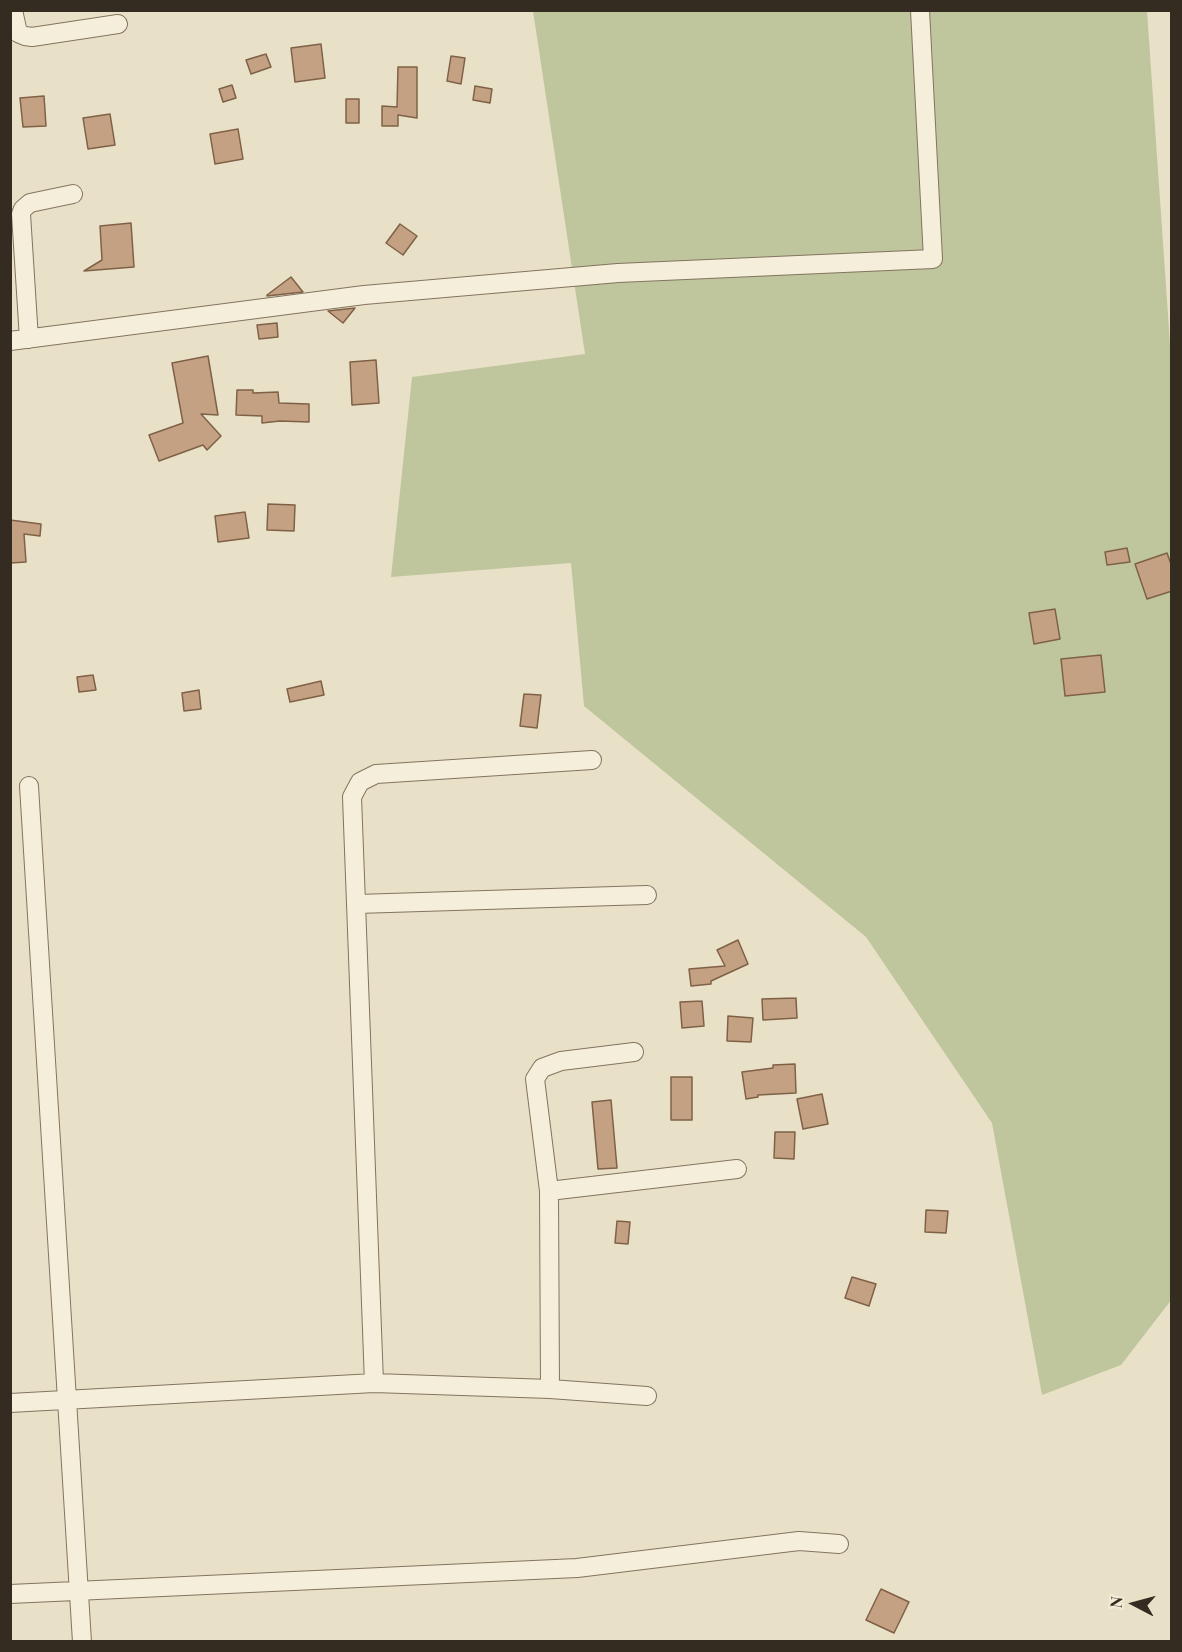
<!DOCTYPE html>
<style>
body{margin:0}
#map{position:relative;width:1182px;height:1652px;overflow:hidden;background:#e9e1c7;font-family:"Playfair Display",serif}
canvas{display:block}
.frame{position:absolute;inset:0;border:12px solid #352c21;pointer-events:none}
.north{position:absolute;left:1104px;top:1574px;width:60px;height:60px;-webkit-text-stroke:4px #f2ebd6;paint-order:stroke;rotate:276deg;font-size:16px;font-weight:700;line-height:24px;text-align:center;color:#352c21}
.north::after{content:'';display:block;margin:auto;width:21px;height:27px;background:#352c21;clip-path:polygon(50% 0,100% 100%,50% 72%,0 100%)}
</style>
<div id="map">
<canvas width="1182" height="1652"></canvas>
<div class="frame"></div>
<div class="north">N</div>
</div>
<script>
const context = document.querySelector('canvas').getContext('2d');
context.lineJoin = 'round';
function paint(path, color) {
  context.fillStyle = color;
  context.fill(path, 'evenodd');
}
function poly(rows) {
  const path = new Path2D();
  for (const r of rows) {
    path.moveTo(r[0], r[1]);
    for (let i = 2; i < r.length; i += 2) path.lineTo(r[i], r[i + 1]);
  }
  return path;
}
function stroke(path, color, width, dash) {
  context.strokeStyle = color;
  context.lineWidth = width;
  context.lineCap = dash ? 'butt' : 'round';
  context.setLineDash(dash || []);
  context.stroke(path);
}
paint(poly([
 [533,11,1147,11,1172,373,1172,1299,1121,1365,1042,1395,992,1123,866,937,584,706,571,563,391,577,412,377,585,354]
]), '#bfc69d');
const building = poly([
 [321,44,325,78,295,82,291,48,321,44],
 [266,54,271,67,251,74,246,60,266,54],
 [451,56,465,58,461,84,447,81,451,56],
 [398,67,417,67,417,118,398,115,398,126,382,126,382,106,397,107,398,67],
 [232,85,236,98,223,102,219,89,232,85],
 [475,86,492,89,490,103,473,100,475,86],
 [44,96,46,126,23,127,20,98,44,96],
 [346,99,359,99,359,123,346,123,346,99],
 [110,114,115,145,88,149,83,118,110,114],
 [238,129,243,159,215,164,210,134,238,129],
 [131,223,134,267,84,271,102,260,100,226,131,223],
 [400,224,417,236,403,255,386,243,400,224],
 [291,277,303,292,267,296,267,295,291,277],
 [355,308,343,323,328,311,355,308],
 [277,323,278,337,259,339,257,325,277,323],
 [208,356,218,415,201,414,221,436,207,450,203,445,159,461,149,435,183,423,172,363,208,356],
 [376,360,379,403,352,405,350,362,376,360],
 [237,390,253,390,253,393,278,392,279,403,309,404,309,422,280,421,262,423,262,416,236,415,237,390],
 [268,504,295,505,294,531,267,530,268,504],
 [245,512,249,538,218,542,215,516,245,512],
 [10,520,41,524,40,536,24,534,26,562,10,563,10,520],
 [1127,548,1130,562,1107,565,1105,552,1127,548],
 [1167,553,1172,567,1172,591,1147,599,1135,564,1167,553],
 [1055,609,1060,639,1034,644,1029,613,1055,609],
 [1101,655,1105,692,1065,696,1061,659,1101,655],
 [93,675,96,690,79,692,77,677,93,675],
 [321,681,324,695,290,702,287,689,321,681],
 [199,690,201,709,184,711,182,693,199,690],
 [524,694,541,695,537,728,520,726,524,694],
 [738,940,748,964,711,981,711,984,691,986,689,969,725,966,717,950,738,940],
 [796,998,797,1018,763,1020,762,999,796,998],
 [702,1001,704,1026,682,1028,680,1002,702,1001],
 [728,1016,753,1018,751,1042,727,1041,728,1016],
 [795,1064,796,1093,758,1095,758,1097,746,1099,742,1072,773,1068,773,1065,795,1064],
 [671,1077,692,1077,692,1120,671,1120,671,1077],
 [822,1094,828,1124,803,1129,797,1099,822,1094],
 [611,1100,617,1168,598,1169,592,1102,611,1100],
 [775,1132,795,1132,794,1159,774,1158,775,1132],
 [926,1210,948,1211,946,1233,925,1232,926,1210],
 [617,1221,630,1222,628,1244,615,1243,617,1221],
 [852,1277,876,1284,869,1306,845,1298,852,1277],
 [881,1589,909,1602,894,1633,866,1620,881,1589]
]);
paint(building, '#c3a182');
stroke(building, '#7f6147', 1.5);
const minor = poly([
 [13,10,18,33,25,36,32,37,118,24],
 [29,339,21,214,23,209,30,203,73,194],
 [10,341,364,295,618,273,933,259,920,10],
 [29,786,82,1642],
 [357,904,647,895],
 [549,1191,737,1169],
 [374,1383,352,797,360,782,376,774,592,760],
 [550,1389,549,1191,535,1079,542,1068,561,1061,634,1052],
 [10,1403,374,1383,550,1389,647,1396],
 [10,1594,577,1568,799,1541,839,1544]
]);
stroke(minor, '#83745f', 20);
stroke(minor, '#f5eeda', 18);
</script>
